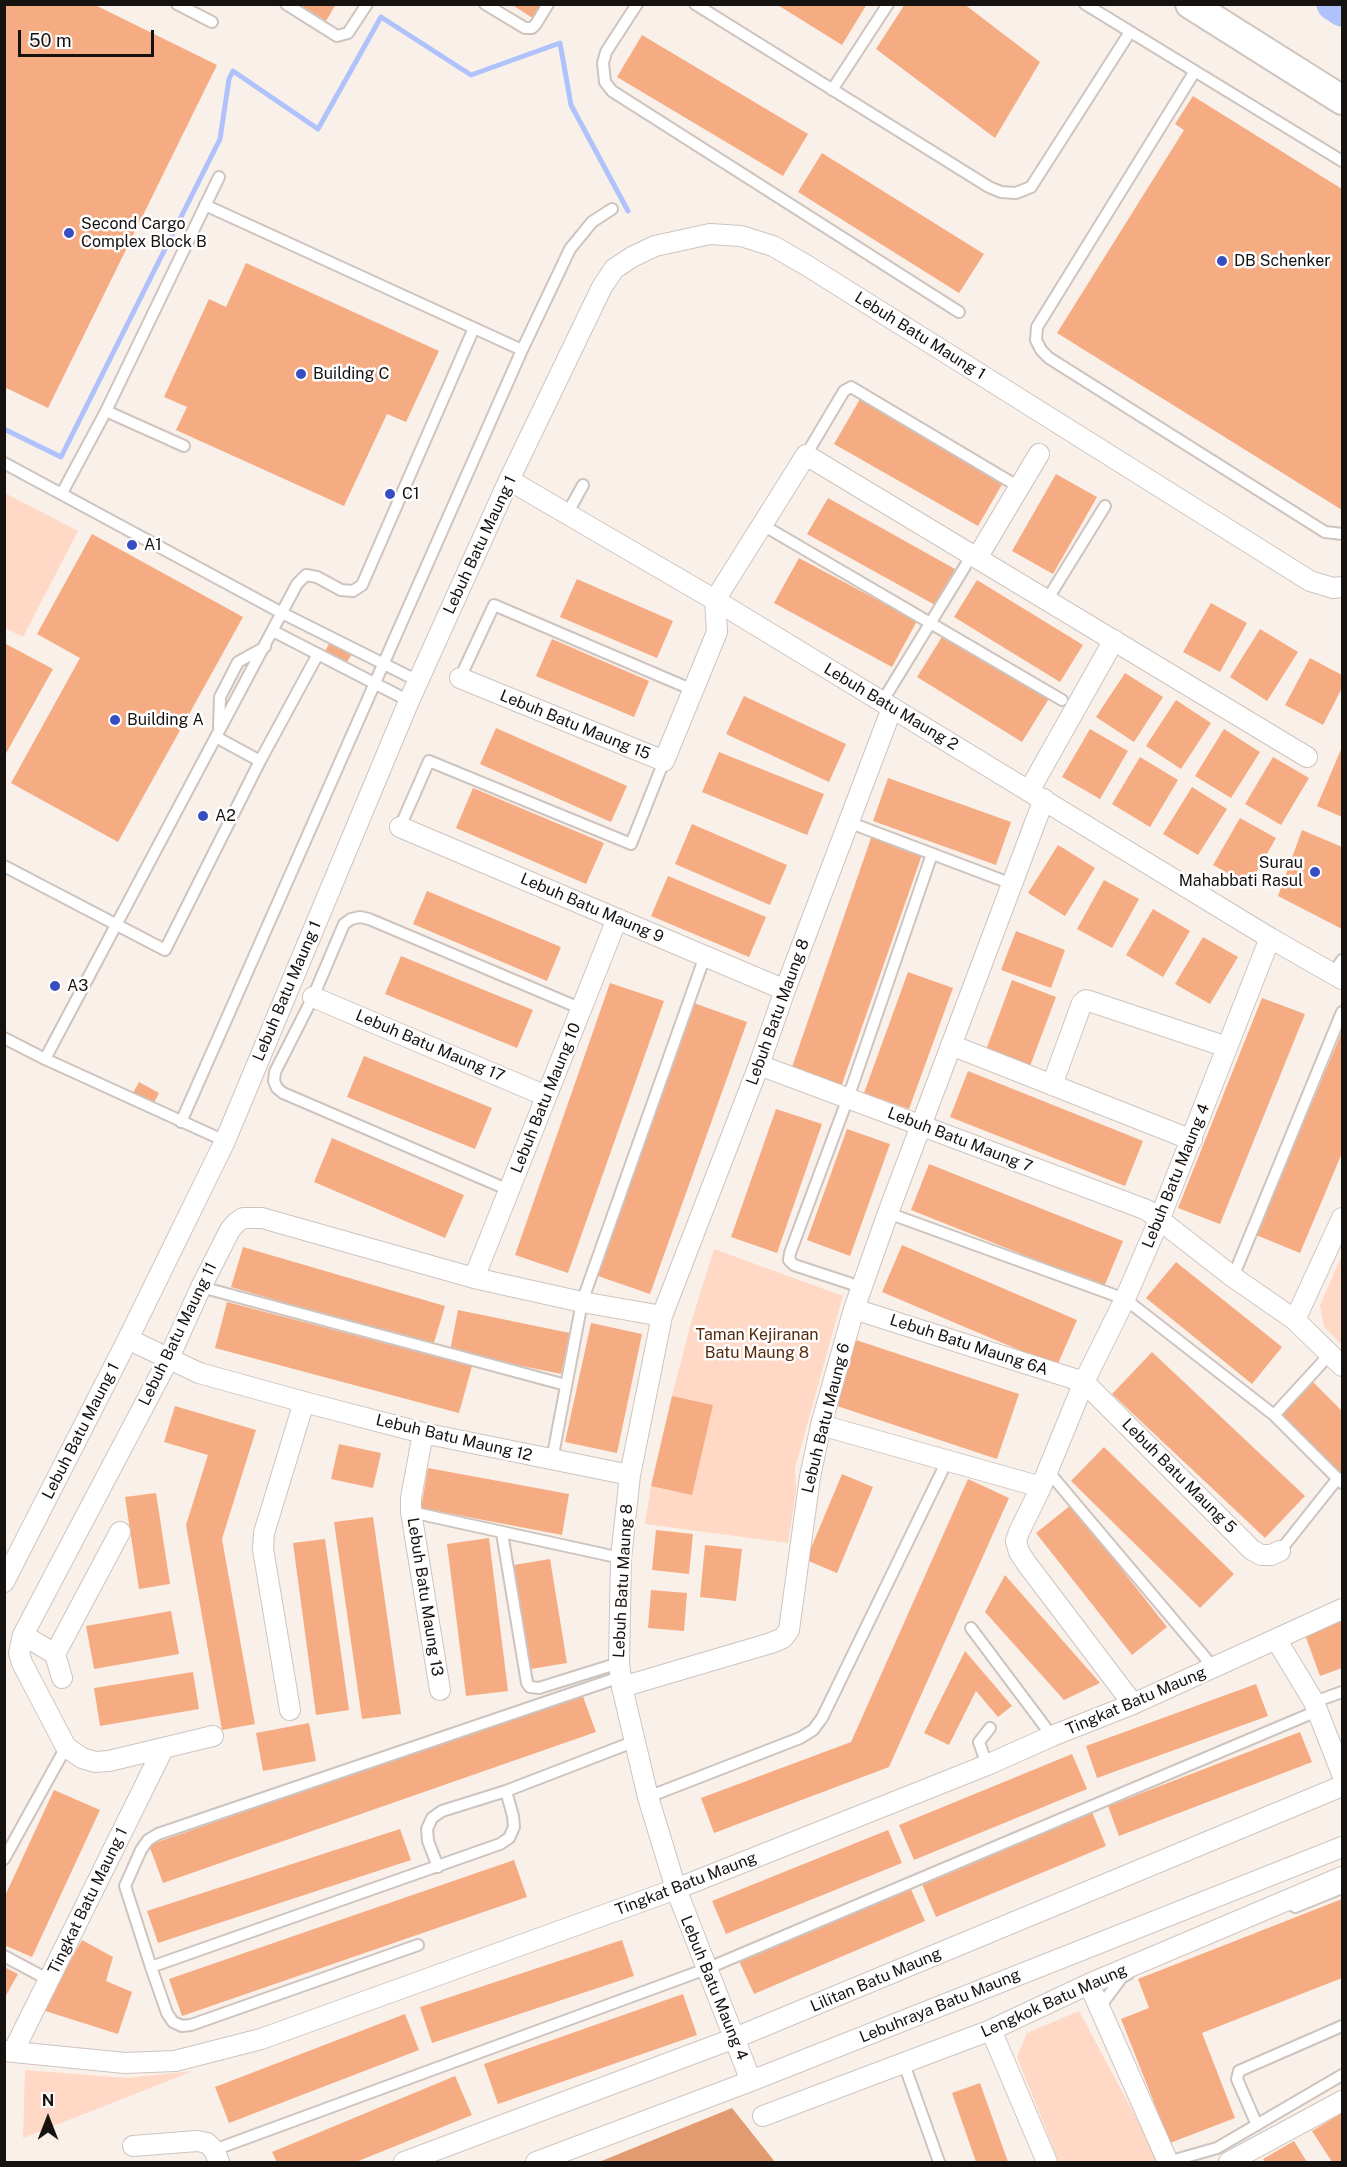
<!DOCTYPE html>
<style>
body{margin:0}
#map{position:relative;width:1347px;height:2167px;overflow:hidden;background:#faf0ea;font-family:"Public Sans",sans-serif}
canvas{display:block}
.frame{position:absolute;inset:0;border:6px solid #161210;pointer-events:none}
.north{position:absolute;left:18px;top:2089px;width:60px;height:60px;-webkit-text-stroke:4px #fff;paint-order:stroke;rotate:0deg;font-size:16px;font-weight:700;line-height:24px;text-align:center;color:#161210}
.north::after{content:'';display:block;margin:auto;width:21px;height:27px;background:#161210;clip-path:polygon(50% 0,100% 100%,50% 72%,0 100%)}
.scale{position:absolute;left:18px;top:30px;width:136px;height:27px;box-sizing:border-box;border:3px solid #161210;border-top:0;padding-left:8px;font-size:18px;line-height:21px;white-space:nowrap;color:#161210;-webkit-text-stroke:4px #fff;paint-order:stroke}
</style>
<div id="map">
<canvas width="1347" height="2167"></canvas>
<div class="frame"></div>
<div class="north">N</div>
<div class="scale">50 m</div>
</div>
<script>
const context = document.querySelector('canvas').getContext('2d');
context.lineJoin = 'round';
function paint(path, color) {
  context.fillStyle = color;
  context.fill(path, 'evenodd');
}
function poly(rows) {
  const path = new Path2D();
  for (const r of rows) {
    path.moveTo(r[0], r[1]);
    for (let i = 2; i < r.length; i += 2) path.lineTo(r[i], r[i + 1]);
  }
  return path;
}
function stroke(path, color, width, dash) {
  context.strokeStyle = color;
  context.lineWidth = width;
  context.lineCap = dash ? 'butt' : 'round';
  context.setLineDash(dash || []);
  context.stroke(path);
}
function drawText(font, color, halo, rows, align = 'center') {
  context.font = font + ' "Public Sans",sans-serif';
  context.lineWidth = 5;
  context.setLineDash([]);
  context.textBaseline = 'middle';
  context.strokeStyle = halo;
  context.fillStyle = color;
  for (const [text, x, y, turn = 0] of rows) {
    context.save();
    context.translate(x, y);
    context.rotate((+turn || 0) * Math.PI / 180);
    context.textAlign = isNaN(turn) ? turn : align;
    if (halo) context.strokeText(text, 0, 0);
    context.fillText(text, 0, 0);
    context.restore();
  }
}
paint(poly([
 [5,493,78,531,23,637,5,628],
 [714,1249,843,1296,795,1468,796,1491,788,1543,645,1524,651,1486,672,1396,691,1323],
 [1342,1255,1342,1345,1324,1327,1320,1305],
 [1079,2011,1160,2162,1059,2162,1017,2057,1027,2033],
 [25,2070,127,2078,193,2071,23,2138]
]), '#ffd9c5');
paint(poly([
 [732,2108,775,2162,599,2162]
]), '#e29a70');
stroke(poly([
 [4,429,61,457,220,139,229,79,233,71,318,129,381,17,471,75,560,43,571,105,628,211]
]), '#afc2fb', 5);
stroke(poly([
 [1333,4,1342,10]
]), '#afc2fb', 33);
paint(poly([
 [4,4,93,4,217,65,48,408,4,387],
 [299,4,336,4,326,21],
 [511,4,544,4,534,19],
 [776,4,867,4,842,45],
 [905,4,964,4,1040,62,995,138,876,49],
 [642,35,808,134,783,176,617,77],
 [1193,96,1342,189,1342,510,1057,333,1184,130,1175,124],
 [822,153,984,254,959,293,798,192],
 [246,263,439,351,406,422,387,414,344,506,176,430,187,407,164,397,209,299,226,307],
 [860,399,1004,481,978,526,834,444],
 [1056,474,1097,497,1053,574,1012,551],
 [828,498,955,569,935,605,807,534],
 [92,534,243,617,118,842,11,783,80,658,37,634],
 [799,558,917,621,892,667,774,603],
 [577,579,673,621,657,658,560,617],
 [977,580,1083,645,1060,682,954,617],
 [1211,603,1247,623,1220,672,1183,652],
 [1260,629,1298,652,1267,701,1230,677],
 [945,632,1050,697,1022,742,917,677],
 [552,639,649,681,634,717,536,676],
 [331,640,353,652,346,664,324,653],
 [4,643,53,669,4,757],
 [1310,658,1342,675,1342,688,1323,725,1285,705],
 [1125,673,1163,697,1134,742,1096,717],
 [744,696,846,744,829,782,726,734],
 [1176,700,1211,723,1181,769,1146,746],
 [496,728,627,786,611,822,480,764],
 [1090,729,1128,751,1100,799,1062,777],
 [1224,729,1260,752,1231,798,1195,776],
 [1342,747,1342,817,1317,806],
 [719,752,824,794,807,835,702,792],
 [1140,757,1178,780,1150,827,1112,804],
 [1273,757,1309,778,1281,825,1245,804],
 [888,778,1011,822,996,865,873,821],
 [1192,787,1227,809,1198,855,1163,834],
 [473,788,604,843,586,884,456,828],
 [1240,818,1276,838,1249,885,1213,865],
 [692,824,787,865,770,905,675,864],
 [1302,830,1342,847,1342,929,1278,896],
 [872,835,923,852,841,1087,791,1070],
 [1058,845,1095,868,1065,916,1028,893],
 [668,876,766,917,749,957,651,916],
 [1104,880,1139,899,1112,948,1077,929],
 [427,891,561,947,547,981,413,924],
 [1153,909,1190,931,1163,977,1126,955],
 [1016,931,1065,950,1051,988,1001,970],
 [1203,937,1238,957,1210,1004,1175,984],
 [401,956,533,1010,517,1048,385,994],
 [908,972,953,988,909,1109,864,1093],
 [1012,980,1056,997,1030,1066,986,1050],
 [610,983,664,1001,568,1273,515,1255],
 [1262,998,1305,1014,1220,1224,1178,1208],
 [691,1002,747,1022,650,1294,595,1275],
 [1341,1034,1342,1035,1342,1153,1300,1253,1256,1235],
 [364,1056,492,1108,475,1149,347,1097],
 [968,1071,1143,1141,1125,1186,950,1117],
 [139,1082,159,1093,153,1105,133,1093],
 [776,1109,822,1124,777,1253,731,1237],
 [847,1129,890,1144,850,1256,807,1240],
 [332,1138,464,1195,445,1238,314,1182],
 [929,1164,1123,1241,1104,1287,911,1210],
 [902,1245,1077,1320,1057,1366,882,1292],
 [243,1247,445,1306,433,1346,231,1287],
 [1176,1262,1282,1347,1252,1384,1146,1298],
 [227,1302,472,1366,459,1413,215,1348],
 [458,1310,570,1333,561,1374,450,1351],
 [591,1323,642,1334,617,1453,565,1442],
 [856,1340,1019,1394,997,1459,834,1405],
 [1152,1352,1305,1496,1265,1538,1112,1394],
 [1312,1381,1342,1411,1342,1474,1280,1414],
 [672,1396,713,1405,692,1495,651,1486],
 [175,1406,256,1430,222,1539,255,1724,222,1730,186,1525,208,1455,164,1442],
 [339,1444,381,1453,373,1488,331,1479],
 [1104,1447,1234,1574,1200,1608,1071,1481],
 [428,1468,569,1494,562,1535,421,1508],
 [842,1474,873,1487,837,1573,806,1560],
 [968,1479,1009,1498,889,1767,714,1833,701,1798,851,1742],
 [156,1493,170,1584,139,1589,125,1497],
 [1071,1505,1167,1627,1132,1655,1036,1533],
 [373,1517,401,1714,362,1719,334,1522],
 [656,1530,693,1534,689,1574,652,1570],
 [489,1538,508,1691,466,1696,447,1544],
 [325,1539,349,1710,316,1715,293,1543],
 [705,1545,742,1549,736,1601,700,1597],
 [550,1559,567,1663,531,1669,514,1565],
 [1005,1575,1100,1683,1064,1700,985,1612],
 [651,1590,687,1593,684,1631,648,1628],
 [171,1611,179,1654,94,1669,86,1626],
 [1342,1621,1342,1668,1320,1676,1305,1635],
 [965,1651,1012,1706,998,1717,976,1691,949,1745,924,1733],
 [193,1672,199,1709,100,1726,94,1688],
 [1256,1684,1268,1716,1097,1778,1086,1746],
 [582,1694,596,1732,163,1883,149,1845],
 [309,1723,316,1761,263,1771,256,1733],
 [1300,1732,1312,1762,1119,1836,1108,1806],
 [1072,1754,1087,1789,914,1860,899,1825],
 [54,1790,100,1810,32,1957,4,1945,4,1898],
 [1092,1812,1106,1846,936,1917,922,1884],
 [400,1829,411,1860,158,1943,147,1911],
 [888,1830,902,1863,726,1934,712,1901],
 [514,1860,527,1897,182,2016,169,1979],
 [910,1887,925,1921,754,1994,739,1961],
 [1342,1899,1342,1978,1202,2033,1235,2118,1170,2143,1121,2019,1149,2008,1138,1979],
 [82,1940,113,1957,106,1981,132,1992,118,2034,42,2010],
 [622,1940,634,1976,432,2043,420,2007],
 [4,1967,18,1974,4,1999],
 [683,1994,697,2035,498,2104,484,2064],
 [405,2014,419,2050,229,2123,215,2087],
 [455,2076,472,2115,356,2162,277,2162,272,2152],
 [980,2083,1008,2162,976,2162,952,2093],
 [1342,2113,1342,2162,1332,2162,1312,2131],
 [1294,2141,1307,2162,1265,2162,1263,2159]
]), '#f6ac83');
const lane = poly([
 [177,4,212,22],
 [286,4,337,36,348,33,367,4],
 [485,4,525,28,532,28,536,24,548,4],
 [637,4,606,52,603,63,605,82,612,91,959,312],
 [695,4,989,187,1001,192,1016,193,1031,187,1130,32],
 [1085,4,1342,161],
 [1195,71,1037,327,1036,340,1041,350,1049,358,1325,532,1342,534],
 [832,90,888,4],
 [205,205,522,350],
 [106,411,184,446],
 [806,455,844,391,851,387,1019,487],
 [4,463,282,613,418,681],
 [62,493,106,411,219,177],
 [567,514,583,485],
 [761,524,1062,700],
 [1047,600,1105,506],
 [273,631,409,701],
 [460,678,494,605,693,690],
 [882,702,972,555],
 [219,728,220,697,238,662,265,647],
 [216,737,260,761],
 [848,822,1012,884],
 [400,827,429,761,631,844,664,761],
 [4,866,165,950,260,761,318,654],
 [1333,974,1342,960],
 [4,1038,45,1059,225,1141],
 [45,1059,297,584,306,575,317,577,341,590,353,591,362,585,474,328],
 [181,1122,522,350,570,249,592,222,612,209],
 [509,1190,283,1093,277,1088,274,1081,275,1072,313,997,344,924,351,919,360,917,369,919,582,1009],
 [888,1213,1125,1299,1274,1415,1342,1483],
 [1233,1277,1342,1012],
 [201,1287,566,1385],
 [861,1287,794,1265,789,1260,790,1253,848,1098,932,854],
 [1274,1415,1330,1354],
 [552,1460,582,1302,705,956],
 [1047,1470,1214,1668],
 [411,1512,621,1558],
 [502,1533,527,1683,530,1687,539,1688,619,1663],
 [1280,1551,1338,1478],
 [971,1628,1052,1736],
 [1314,1702,1342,1692],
 [987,1765,979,1742,990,1728],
 [506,1791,513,1816,514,1827,509,1838,500,1844,151,1967,125,1886,141,1850,148,1840,158,1834,620,1677],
 [648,1797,800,1738,813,1730,822,1718,947,1461],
 [4,1859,66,1747],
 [438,1867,428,1841,427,1829,432,1818,442,1811,506,1791,633,1742],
 [1295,1907,1342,1888],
 [4,1956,49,1980],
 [151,1967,167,2013,173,2022,182,2026,191,2025,418,1945],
 [1099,2008,1122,1977,1128,1974],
 [904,2064,939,2162],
 [1257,2125,1237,2079,1239,2071,1342,2026],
 [214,2150,706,1969,1317,1711],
 [1168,2162,1217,2148,1342,2075]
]);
const street = poly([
 [509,480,715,600,1270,938,1342,979],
 [977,558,1039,454],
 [715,600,806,455,1307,757],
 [460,678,664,761,717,632,715,600],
 [1029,791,1114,640],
 [400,827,785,990],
 [313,997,546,1096],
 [951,1045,1192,1140],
 [759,1065,1147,1210,1233,1277,1295,1320,1342,1366],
 [1052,1085,1082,1003,1086,1000,1227,1047],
 [474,1278,617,919],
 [854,1309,1084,1382,1252,1550,1261,1555,1271,1555,1280,1551],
 [1295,1320,1342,1218],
 [128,1339,199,1373,304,1402,423,1433,630,1475,662,1316,759,1065,785,990,892,708],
 [821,1425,1041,1487],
 [423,1433,411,1498,411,1512,440,1690],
 [630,1475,621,1558,619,1663,622,1687,648,1797,676,1889,751,2081],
 [4,1582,128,1339,225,1141,409,701,509,480,602,287,614,269,632,257,655,246,710,234,741,236,773,246,806,265,1310,581,1333,588,1342,587],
 [23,1635,55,1654,120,1532],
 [1276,1639,1314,1702,1342,1774],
 [55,1654,62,1678],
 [622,1687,771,1643,783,1638,789,1630,810,1477,821,1425,854,1309,888,1213,1044,799],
 [1133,1704,1027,1564,1019,1552,1016,1541,1019,1532,1041,1487,1084,1382,1125,1299,1160,1218,1270,938],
 [290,1710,263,1549,264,1533,304,1402],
 [213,1736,109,1761,95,1762,82,1758,66,1747,22,1663,19,1653,23,1635,168,1360,201,1287,230,1230,236,1223,243,1218,262,1218,474,1278,582,1302,662,1316],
 [1089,1984,1168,2162],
 [991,2030,1047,2162],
 [4,2051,125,2063,175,2061,261,2039,676,1889,987,1765,1052,1736,1133,1704,1342,1609],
 [13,2052,163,1749],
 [763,2116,991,2030,1089,1984,1342,1877],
 [133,2146,197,2141,207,2143,214,2150,219,2162],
 [404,2162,735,2038,1342,1786],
 [536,2162,751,2081,1342,1847],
 [1229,2162,1342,2101]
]);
const secondary = poly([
 [1190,4,1342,100]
]);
stroke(lane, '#cec4bf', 14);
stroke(street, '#cec4bf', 22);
stroke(secondary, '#cec4bf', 32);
stroke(lane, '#fff', 10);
stroke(street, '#fff', 20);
stroke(secondary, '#fff', 28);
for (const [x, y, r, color] of [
 [69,233,6,"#374ec0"],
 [1222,261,6,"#374ec0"],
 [301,374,6,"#374ec0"],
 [390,494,6,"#374ec0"],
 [132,545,6,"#374ec0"],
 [115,720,6,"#374ec0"],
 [203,816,6,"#374ec0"],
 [1315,872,6,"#374ec0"],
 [55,986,6,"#374ec0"]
]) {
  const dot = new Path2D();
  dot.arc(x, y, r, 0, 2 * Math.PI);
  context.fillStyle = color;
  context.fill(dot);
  stroke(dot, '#fff', 2);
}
drawText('16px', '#161210', '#fff', [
 ["Second Cargo",81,224],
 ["Complex Block B",81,242],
 ["DB Schenker",1234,261],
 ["Building C",313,374],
 ["C1",402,494],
 ["A1",144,545],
 ["Building A",127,720],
 ["A2",215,816],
 ["Surau",1303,863,"right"],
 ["Mahabbati Rasul",1303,881,"right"],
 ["A3",67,986]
], 'left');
drawText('16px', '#161210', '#fff', [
 ["Lebuh Batu Maung 1",920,336,32],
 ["Lebuh Batu Maung 1",480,545,-65],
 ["Lebuh Batu Maung 2",891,707,31],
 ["Lebuh Batu Maung 15",575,725,22],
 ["Lebuh Batu Maung 9",592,908,23],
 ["Lebuh Batu Maung 1",287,991,-67],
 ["Lebuh Batu Maung 8",778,1012,-70],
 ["Lebuh Batu Maung 17",430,1046,23],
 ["Lebuh Batu Maung 10",546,1098,-68],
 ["Lebuh Batu Maung 7",960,1140,21],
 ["Lebuh Batu Maung 4",1176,1176,-68],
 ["Lebuh Batu Maung 11",178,1334,-64],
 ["Lebuh Batu Maung 6A",969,1345,18],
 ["Lebuh Batu Maung 6",826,1418,-76],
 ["Lebuh Batu Maung 1",81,1431,-63],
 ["Lebuh Batu Maung 12",454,1438,13],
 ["Lebuh Batu Maung 5",1179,1476,45],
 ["Lebuh Batu Maung 8",623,1581,-87],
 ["Lebuh Batu Maung 13",425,1597,81],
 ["Tingkat Batu Maung",1136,1701,-23],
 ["Tingkat Batu Maung",686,1884,-21],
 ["Tingkat Batu Maung 1",88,1901,-64],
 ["Lilitan Batu Maung",876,1980,-23],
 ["Lebuh Batu Maung 4",714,1988,68],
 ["Lengkok Batu Maung",1054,2001,-24],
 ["Lebuhraya Batu Maung",940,2006,-22]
]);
drawText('16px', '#582a0b', '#fff', [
 ["Taman Kejiranan",757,1335],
 ["Batu Maung 8",757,1353]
]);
</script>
